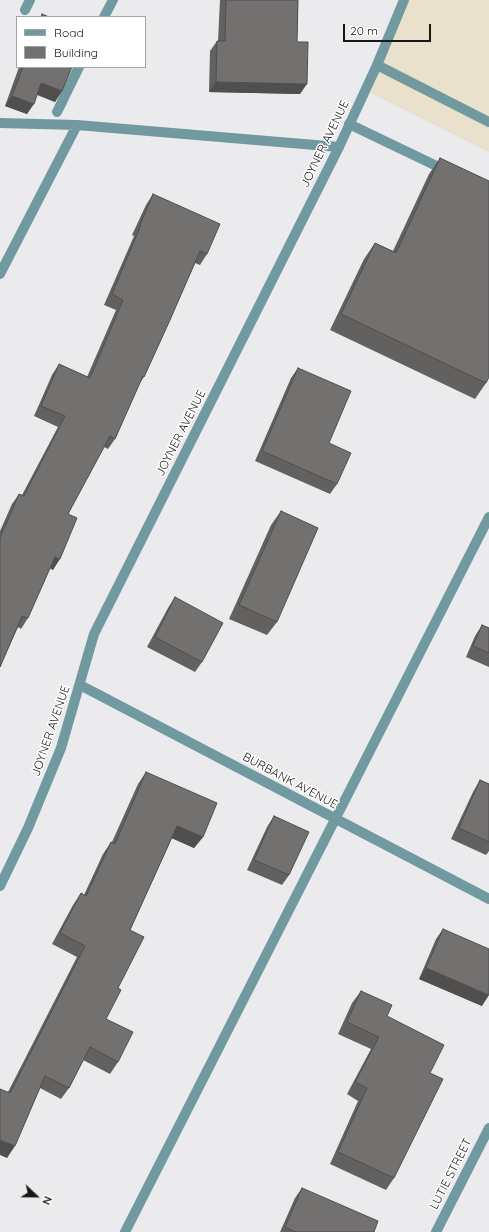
<!DOCTYPE html>
<style>
body{margin:0}
#map{position:relative;width:489px;height:1232px;overflow:hidden;background:#ebebed;font-family:Quicksand,sans-serif}
canvas{display:block}
.legend{position:absolute;left:16px;top:16px;width:130px;height:52px;box-sizing:border-box;background:#fff;border:1px solid #a2a2a2;margin:0;padding:5px 7px;list-style:none;font-size:12px;color:#171717}
.legend li{display:flex;align-items:center;gap:8px;height:20px}
.legend b{width:20px;border:1px solid #a2a2a2}
.north{position:absolute;left:16px;top:1176px;width:40px;height:40px;-webkit-text-stroke:3px #fff;paint-order:stroke;rotate:112deg;font-size:11px;font-weight:700;line-height:16px;text-align:center;color:#171717}
.north::after{content:'';display:block;margin:auto;width:14px;height:18px;background:#171717;clip-path:polygon(50% 0,100% 100%,50% 72%,0 100%)}
.scale{position:absolute;left:343px;top:24px;width:88px;height:18px;box-sizing:border-box;border:2px solid #171717;border-top:0;padding-left:5px;font-size:12px;line-height:14px;white-space:nowrap;color:#171717;-webkit-text-stroke:3px #fff;paint-order:stroke}
</style>
<div id="map">
<canvas width="489" height="1232"></canvas>
<ul class="legend">
<li><b style="height:5px;background:#7099a0"></b>Road</li>
<li><b style="height:11px;background:#737170"></b>Building</li>
</ul>
<div class="north">N</div>
<div class="scale">20 m</div>
</div>
<script>
const context = document.querySelector('canvas').getContext('2d');
context.lineJoin = 'round';
function paint(path, color) {
  context.fillStyle = color;
  context.fill(path, 'evenodd');
}
function poly(rows) {
  const path = new Path2D();
  for (const r of rows) {
    path.moveTo(r[0], r[1]);
    for (let i = 2; i < r.length; i += 2) path.lineTo(r[i], r[i + 1]);
  }
  return path;
}
function stroke(path, color, width, dash) {
  context.strokeStyle = color;
  context.lineWidth = width;
  context.lineCap = dash ? 'butt' : 'round';
  context.setLineDash(dash || []);
  context.stroke(path);
}
function drawText(font, color, halo, rows, align = 'center') {
  context.font = font + ' Quicksand,sans-serif';
  context.lineWidth = 3;
  context.setLineDash([]);
  context.textBaseline = 'middle';
  context.strokeStyle = halo;
  context.fillStyle = color;
  for (const [text, x, y, turn = 0] of rows) {
    context.save();
    context.translate(x, y);
    context.rotate((+turn || 0) * Math.PI / 180);
    context.textAlign = isNaN(turn) ? turn : align;
    if (halo) context.strokeText(text, 0, 0);
    context.fillText(text, 0, 0);
    context.restore();
  }
}
paint(poly([
 [404,0,489,0,489,152,365,90]
]), '#e9e1cb');
stroke(poly([
 [25,10,30,0],
 [104,17,113,0],
 [377,65,489,122],
 [57,112,79,67],
 [0,123,77,125,339,147],
 [349,124,447,171],
 [0,274,77,125],
 [80,685,489,899],
 [0,886,28,828,61,748,94,634,339,147,377,65,404,0],
 [125,1232,489,517],
 [436,1232,489,1128]
]), '#7099a0', 10);
paint(poly([
 [220,0,298,0,297,42,300,94,209,92,210,51,217,41,218,41],
 [19,67,72,67,62,91,55,102,37,95,27,114,5,106],
 [440,158,486,383,475,399,330,330,364,259,375,243,393,251,429,174],
 [153,194,207,254,200,265,195,263,144,377,139,384,115,439,108,449,104,447,68,514,53,570,50,568,28,618,21,629,18,627,0,667,0,531,12,504,19,494,22,495,58,427,34,416,52,375,59,364,87,377,116,310,104,305,134,236,132,235,146,205],
 [298,368,329,443,337,484,330,494,255,461,291,378],
 [281,511,277,622,267,635,229,619,271,525],
 [175,597,202,662,195,672,147,647,168,608],
 [482,625,489,628,489,667,466,657,475,636],
 [146,772,203,837,194,848,172,838,130,930,118,988,106,1019,118,1062,110,1074,83,1060,69,1088,61,1099,40,1088,7,1158,8,1092,77,957,52,944,73,905,81,893,84,895,103,854,111,842,112,842,138,784],
 [480,780,489,784,489,851,486,855,451,839,473,792],
 [274,816,289,875,282,885,247,870,267,827],
 [443,929,482,1006,419,979,436,939],
 [361,991,387,1016,430,1073,394,1178,386,1190,330,1164,358,1101,347,1094,371,1049,338,1034,352,1003],
 [302,1188,374,1232,280,1232,295,1198]
]), '#636160');
paint(poly([
 [216,82,307,84,300,94,209,92],
 [41,83,62,91,55,102,34,93],
 [12,96,34,104,27,114,5,106],
 [55,557,60,559,53,570,48,567],
 [177,826,203,837,194,848,169,837],
 [426,968,489,995,482,1006,419,979],
 [0,1140,15,1146,7,1158,0,1155]
]), '#504f4e');
const building = poly([
 [226,0,298,0,297,42,308,42,307,84,216,82,217,41,225,41,226,0],
 [42,14,49,17,41,17,42,14],
 [23,67,72,67,62,91,41,83,34,104,12,96,23,67],
 [440,158,489,181,489,377,486,383,341,314,375,243,396,253,440,158],
 [153,194,220,224,207,254,200,251,170,320,144,377,143,376,115,439,110,436,68,514,77,518,60,559,55,557,28,618,22,616,0,667,0,538,19,494,24,496,65,416,41,406,59,364,90,378,123,300,112,294,141,225,140,225,153,194],
 [298,368,351,391,329,443,351,453,337,484,262,451,298,368],
 [281,511,318,528,277,622,239,605,281,511],
 [175,597,223,623,202,662,155,637,175,597],
 [482,625,489,628,489,653,473,646,482,625],
 [146,772,217,803,203,837,177,826,130,930,144,937,118,988,121,990,106,1019,133,1032,118,1062,90,1047,69,1088,45,1076,15,1146,0,1140,0,1089,10,1093,85,946,60,933,81,893,86,896,111,842,115,844,146,772],
 [480,780,489,784,489,842,459,828,480,780],
 [274,816,309,832,289,875,254,860,274,816],
 [443,929,489,949,489,995,426,968,443,929],
 [361,991,392,1005,387,1016,444,1045,430,1073,443,1079,394,1178,338,1152,367,1088,355,1082,379,1037,347,1022,361,991],
 [302,1188,378,1221,374,1232,296,1232,285,1227,302,1188]
]);
paint(building, '#737170');
stroke(building, '#504f4e', 1);
drawText('12px', '#171717', '#fff', [
 ["JOYNER AVENUE",325,144,-64],
 ["JOYNER AVENUE",181,433,-63],
 ["JOYNER AVENUE",51,731,-71],
 ["BURBANK AVENUE",290,781,28],
 ["LUTIE STREET",451,1174,-63]
]);
</script>
